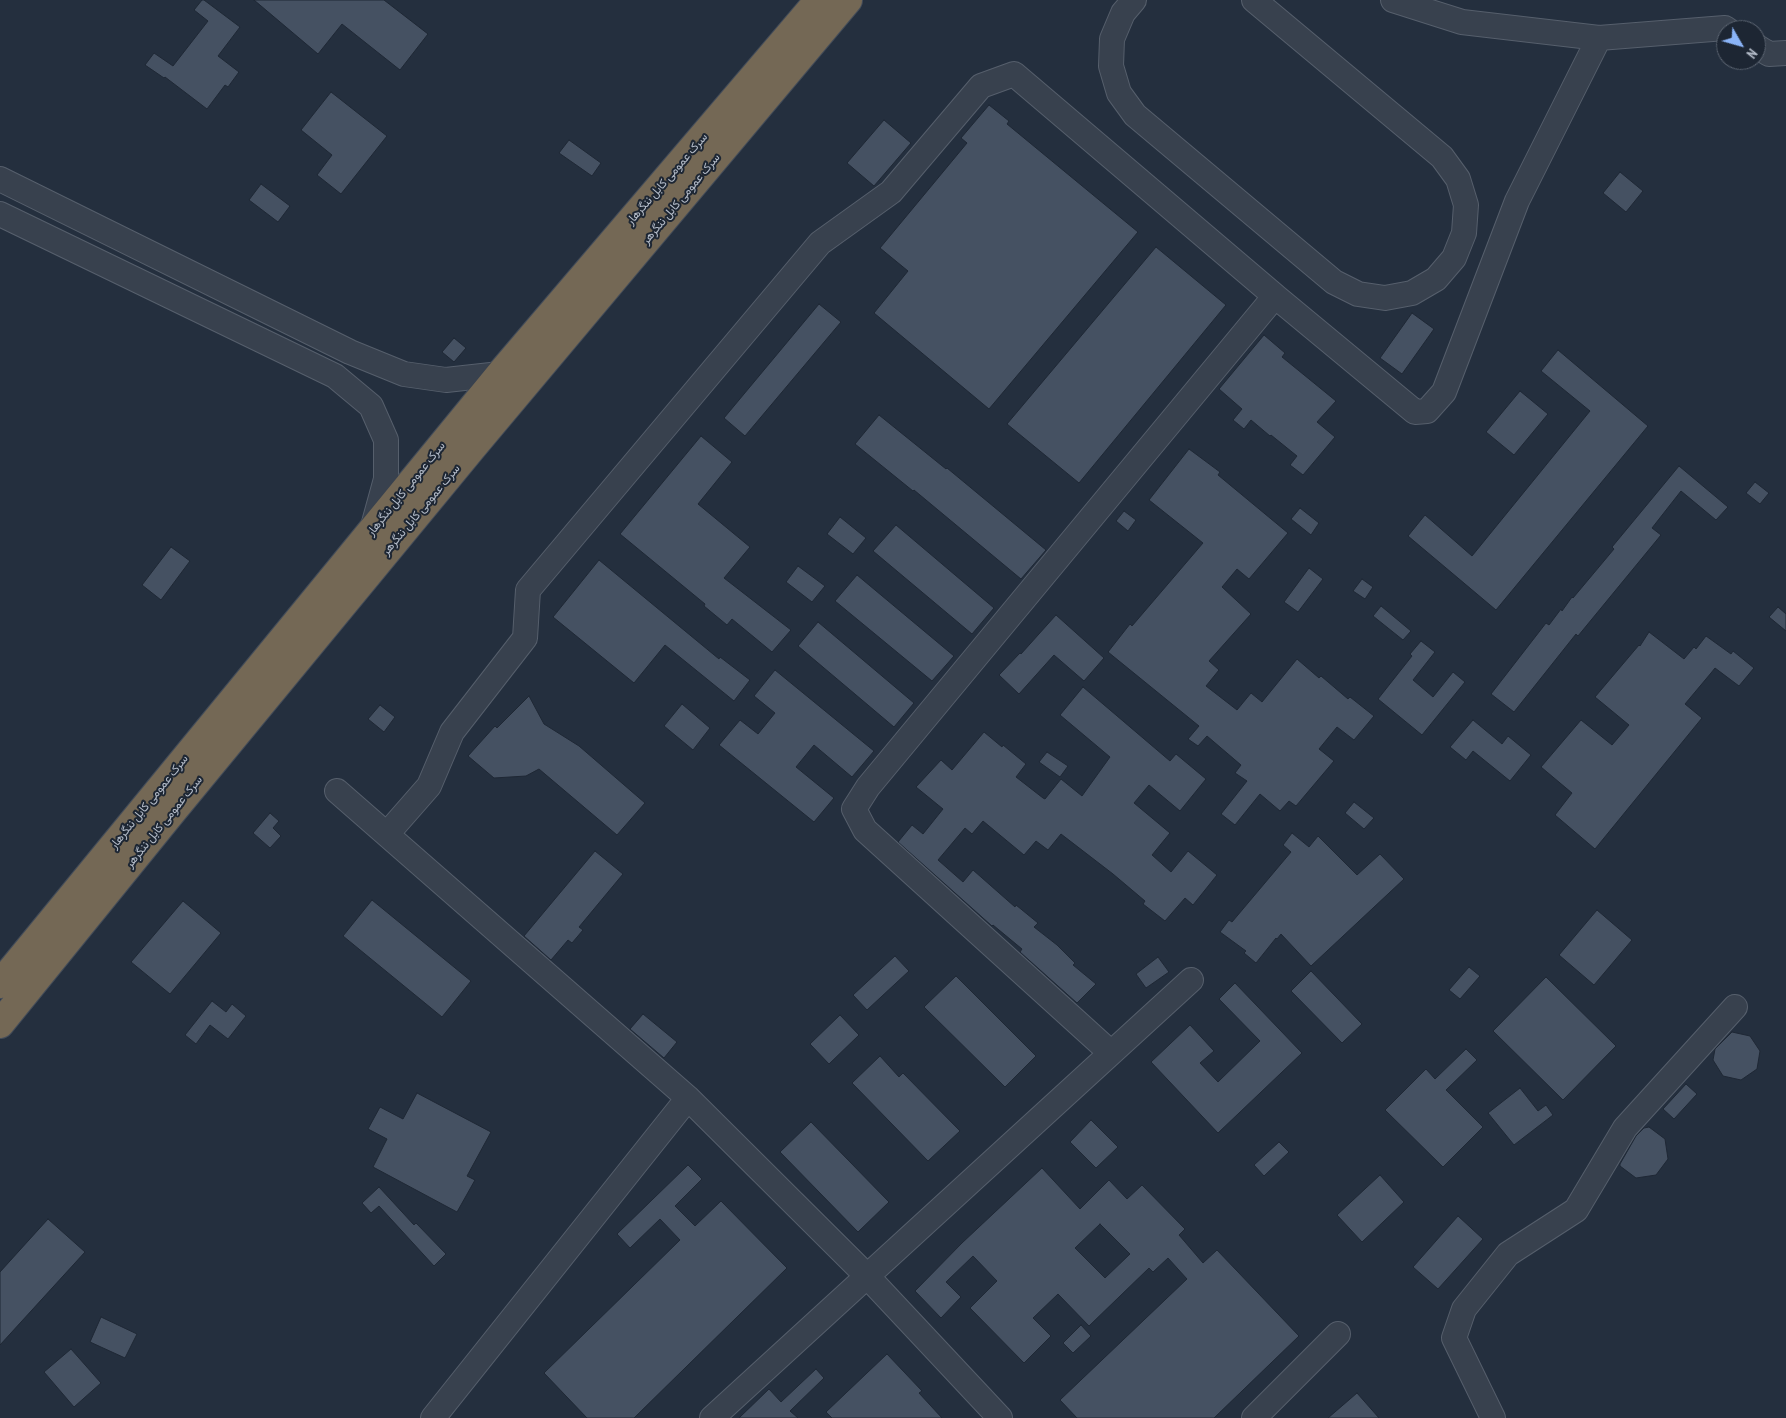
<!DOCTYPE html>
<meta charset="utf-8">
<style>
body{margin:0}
#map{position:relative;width:1786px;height:1418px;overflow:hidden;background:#242f3e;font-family:"PT Sans Narrow",sans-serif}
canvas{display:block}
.north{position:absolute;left:1716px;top:20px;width:50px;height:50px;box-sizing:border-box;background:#1d2633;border:1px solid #59626f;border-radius:50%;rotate:128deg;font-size:14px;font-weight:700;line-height:20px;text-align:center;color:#b4bcc9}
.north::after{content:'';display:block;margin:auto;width:18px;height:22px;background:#8ab4f8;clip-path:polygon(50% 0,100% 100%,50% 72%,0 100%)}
</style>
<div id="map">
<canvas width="1786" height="1418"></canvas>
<div class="north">N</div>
</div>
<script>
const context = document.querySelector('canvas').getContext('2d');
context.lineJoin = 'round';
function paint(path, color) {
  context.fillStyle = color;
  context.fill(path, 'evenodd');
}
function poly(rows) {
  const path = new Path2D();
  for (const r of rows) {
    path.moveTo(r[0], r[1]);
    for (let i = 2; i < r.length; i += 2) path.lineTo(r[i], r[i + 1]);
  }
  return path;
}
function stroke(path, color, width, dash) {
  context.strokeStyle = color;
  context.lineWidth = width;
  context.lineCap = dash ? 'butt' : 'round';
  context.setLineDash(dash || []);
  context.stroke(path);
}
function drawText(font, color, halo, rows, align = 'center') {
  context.font = font + ' "PT Sans Narrow",Vazirmatn,sans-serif';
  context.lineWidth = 4;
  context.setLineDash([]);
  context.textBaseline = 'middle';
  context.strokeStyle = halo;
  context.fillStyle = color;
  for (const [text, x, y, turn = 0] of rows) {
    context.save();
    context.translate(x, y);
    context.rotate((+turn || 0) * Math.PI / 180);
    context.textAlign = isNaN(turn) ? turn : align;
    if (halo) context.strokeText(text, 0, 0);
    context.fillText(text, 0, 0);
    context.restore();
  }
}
const building = poly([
 [202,0,204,0,240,27,218,56,239,72,228,87,225,85,207,109,165,77,164,78,145,65,154,53,173,66,208,21,194,10,202,0],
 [254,0,384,0,428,34,400,70,342,24,318,54,254,0],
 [331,92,387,136,341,194,317,175,332,155,301,130,331,92],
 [989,105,1009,121,1007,124,1138,232,989,409,874,313,908,271,880,248,967,143,961,138,989,105],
 [884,120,911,143,874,186,847,163,884,120],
 [569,140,601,163,592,176,559,153,569,140],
 [1620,172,1643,191,1626,212,1603,193,1620,172],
 [261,184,290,206,278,222,249,200,261,184],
 [1156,247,1226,305,1079,483,1007,424,1156,247],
 [819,304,841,322,745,436,724,418,819,304],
 [1412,313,1434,329,1402,374,1380,358,1412,313],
 [1264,335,1285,353,1282,357,1336,401,1317,422,1335,437,1303,475,1290,465,1297,456,1271,435,1270,436,1251,420,1244,429,1233,420,1242,409,1219,389,1264,335],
 [454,338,466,348,454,362,442,352,454,338],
 [1558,350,1648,426,1496,610,1408,536,1425,515,1472,556,1590,411,1541,371,1558,350],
 [1520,391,1548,414,1514,455,1486,432,1520,391],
 [879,415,946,469,947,468,1046,550,1021,579,914,490,913,491,855,444,879,415],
 [701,436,732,462,698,504,750,547,724,578,791,630,772,652,732,619,727,625,704,606,705,604,620,534,701,436],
 [1189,449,1220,472,1218,475,1288,533,1249,579,1237,569,1222,587,1251,614,1209,661,1219,670,1206,686,1237,710,1251,693,1262,702,1297,659,1319,678,1321,676,1348,699,1350,697,1374,716,1354,740,1337,727,1319,749,1334,761,1296,806,1289,801,1280,811,1260,794,1235,825,1221,814,1247,781,1235,773,1241,765,1207,736,1198,746,1188,739,1199,726,1108,652,1130,624,1132,626,1203,543,1149,500,1189,449],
 [1679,466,1728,507,1716,520,1681,491,1652,528,1661,535,1578,636,1576,634,1514,712,1491,694,1546,623,1549,625,1561,609,1562,611,1572,597,1573,598,1614,549,1612,547,1679,466],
 [1755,482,1769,493,1760,504,1746,493,1755,482],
 [1300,508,1319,523,1311,535,1291,519,1300,508],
 [1124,511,1136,520,1128,531,1116,521,1124,511],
 [840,517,866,538,853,554,827,534,840,517],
 [896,525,994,608,972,634,873,551,896,525],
 [171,547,190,561,161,600,142,585,171,547],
 [599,560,719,659,720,657,750,680,734,701,665,645,634,683,553,617,599,560],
 [798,566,825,586,812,602,786,582,798,566],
 [1309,568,1323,579,1298,612,1284,602,1309,568],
 [857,575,954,656,932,681,835,601,857,575],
 [1362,579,1373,587,1365,599,1353,591,1362,579],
 [1381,606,1411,631,1403,640,1373,616,1381,606],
 [1778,607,1786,614,1786,631,1769,617,1778,607],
 [1056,615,1104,658,1084,681,1054,655,1019,694,999,675,1020,653,1021,654,1056,615],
 [818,622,914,703,894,727,798,646,818,622],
 [1649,632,1684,659,1694,647,1696,649,1706,636,1731,654,1733,651,1754,668,1739,686,1715,668,1711,673,1685,704,1702,718,1595,849,1555,815,1572,793,1541,767,1581,720,1612,745,1629,725,1595,697,1639,645,1640,646,1649,632],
 [1421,641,1435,652,1413,680,1433,697,1453,672,1465,682,1422,735,1378,699,1412,656,1410,654,1421,641],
 [775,670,874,751,852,777,814,745,796,767,834,798,814,822,719,745,740,720,758,734,775,713,754,696,775,670],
 [1083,687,1170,761,1176,754,1206,779,1180,811,1149,785,1134,803,1170,833,1152,855,1171,872,1188,851,1217,875,1193,905,1185,898,1165,921,1143,904,1145,901,1113,874,1061,834,1048,850,1036,841,1024,855,983,821,972,834,965,828,938,860,963,882,973,870,1015,907,1016,905,1038,923,1034,927,1057,945,1075,963,1073,965,1096,984,1077,1003,1020,952,1022,949,993,925,992,926,898,842,912,825,923,834,943,809,916,787,941,760,952,770,984,732,1002,747,1003,745,1026,764,1016,777,1043,798,1045,799,1061,779,1082,796,1110,757,1060,715,1083,687],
 [529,696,544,724,579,746,645,803,617,835,539,769,526,776,494,778,468,756,495,726,497,728,529,696],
 [682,704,710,728,693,750,664,726,682,704],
 [380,705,395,717,384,732,368,719,380,705],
 [1473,720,1502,744,1508,736,1531,755,1510,781,1473,751,1466,760,1450,747,1473,720],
 [1047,752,1068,766,1060,777,1039,762,1047,752],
 [1354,802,1374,818,1364,829,1345,813,1354,802],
 [270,813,279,821,273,828,281,836,270,848,253,833,270,813],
 [1292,833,1309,847,1318,836,1357,875,1380,854,1404,879,1311,966,1281,934,1277,939,1276,938,1256,963,1244,953,1246,951,1220,932,1229,920,1232,922,1291,852,1283,845,1292,833],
 [595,851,623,874,579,927,583,930,572,943,568,940,551,960,524,936,595,851],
 [372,900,471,981,442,1017,343,936,372,900],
 [183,901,221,933,170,994,131,962,183,901],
 [1597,910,1632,940,1594,985,1559,955,1597,910],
 [895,956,909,971,867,1010,853,995,895,956],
 [1158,957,1169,972,1146,988,1136,974,1158,957],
 [1469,967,1480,976,1460,999,1449,990,1469,967],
 [1311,971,1362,1024,1342,1043,1291,991,1311,971],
 [956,976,1036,1056,1005,1087,924,1007,956,976],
 [1546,977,1616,1046,1563,1100,1493,1031,1546,977],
 [1235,983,1302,1053,1218,1133,1151,1062,1190,1025,1214,1051,1200,1063,1218,1082,1260,1041,1219,999,1235,983],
 [212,1001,226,1012,232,1004,246,1016,228,1039,210,1025,196,1044,185,1035,212,1001],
 [643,1014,677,1042,664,1058,630,1029,643,1014],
 [840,1015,859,1035,829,1064,810,1044,840,1015],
 [1732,1032,1750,1036,1760,1051,1757,1069,1741,1080,1723,1076,1713,1060,1715,1049,1732,1032],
 [1466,1049,1477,1060,1446,1090,1483,1127,1443,1167,1385,1110,1426,1069,1435,1079,1466,1049],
 [880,1056,899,1077,903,1073,960,1131,928,1161,852,1083,880,1056],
 [1686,1084,1697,1094,1674,1119,1663,1109,1686,1084],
 [1520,1088,1538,1111,1546,1105,1553,1115,1514,1145,1488,1113,1520,1088],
 [417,1093,491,1132,467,1176,475,1180,457,1212,373,1167,387,1139,368,1129,380,1107,403,1119,417,1093],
 [1091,1120,1118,1147,1096,1168,1070,1142,1091,1120],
 [811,1122,889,1202,858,1232,780,1152,811,1122],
 [1649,1127,1665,1139,1668,1159,1656,1175,1636,1178,1620,1166,1620,1164,1636,1136,1644,1128,1649,1127],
 [1279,1142,1289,1152,1264,1176,1254,1165,1279,1142],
 [688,1165,702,1179,675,1206,695,1226,721,1201,787,1268,634,1418,587,1418,544,1373,680,1240,660,1219,630,1248,617,1234,688,1165],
 [1042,1168,1080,1209,1109,1180,1127,1199,1142,1185,1185,1229,1179,1235,1203,1263,1217,1250,1299,1336,1214,1418,1077,1418,1060,1400,1187,1279,1168,1258,1153,1272,1149,1268,1089,1326,1058,1294,1033,1318,1051,1336,1024,1363,970,1308,997,1281,973,1256,946,1282,961,1297,941,1318,915,1291,962,1243,1042,1168],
 [1100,1224,1130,1254,1105,1278,1075,1248,1100,1224],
 [1380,1175,1404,1202,1362,1242,1337,1215,1380,1175],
 [379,1187,414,1225,416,1223,446,1254,434,1266,379,1206,371,1213,362,1203,379,1187],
 [1458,1216,1483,1239,1438,1289,1413,1267,1458,1216],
 [48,1219,85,1252,0,1345,0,1272,48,1219],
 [101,1317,137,1334,125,1358,90,1342,101,1317],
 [1081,1325,1091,1336,1073,1353,1063,1343,1081,1325],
 [71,1349,101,1383,74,1407,44,1372,71,1349],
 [887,1354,922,1391,919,1393,942,1418,832,1418,826,1412,887,1354],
 [816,1369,824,1378,790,1411,798,1418,739,1418,769,1389,781,1402,816,1369],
 [1357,1393,1379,1418,1328,1418,1357,1393]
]);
paint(building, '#455162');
stroke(building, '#1f2835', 1);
const minor = poly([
 [1134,0,1123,13,1112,39,1111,66,1119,93,1135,115,1334,282,1358,294,1385,298,1412,293,1436,279,1454,258,1464,233,1466,205,1458,179,1442,157,1254,0],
 [1393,0,1462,22,1599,38,1725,28,1728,30],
 [1756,46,1769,54,1786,53],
 [0,179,350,352,404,374,446,380,500,374],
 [0,214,335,376,371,406,386,440,386,479,372,530],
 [337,791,688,1098,867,1276,1000,1418],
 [387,834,429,786,452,732,525,638,528,590,820,243,891,192,981,86,1014,74,1275,296],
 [1111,1053,865,830,854,809,868,787,1275,296,1415,412,1427,411,1444,392,1517,201,1599,38],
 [433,1418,688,1098],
 [712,1418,1191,980],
 [1254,1418,1338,1334],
 [1493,1418,1454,1338,1464,1309,1508,1254,1576,1210,1625,1128,1735,1007]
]);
const highway = poly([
 [0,984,500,374,819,0],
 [0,1024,172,812,472,448,848,0]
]);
stroke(minor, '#565f6c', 26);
stroke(highway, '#434c59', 30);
stroke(minor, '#38414e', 24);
stroke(highway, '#746855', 28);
drawText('12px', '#b4bcc9', '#1d2633', [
 ["سرک عمومی کابل ننگرهار",667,179,-49],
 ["سرک عمومی کابل ننگرهر",681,199,-50],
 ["سرک عمومی کابل ننگرهار",406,489,-51],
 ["سرک عمومی کابل ننگرهر",421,510,-50],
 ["سرک عمومی کابل ننگرهار",149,802,-51],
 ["سرک عمومی کابل ننگرهر",164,822,-51]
]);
</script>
